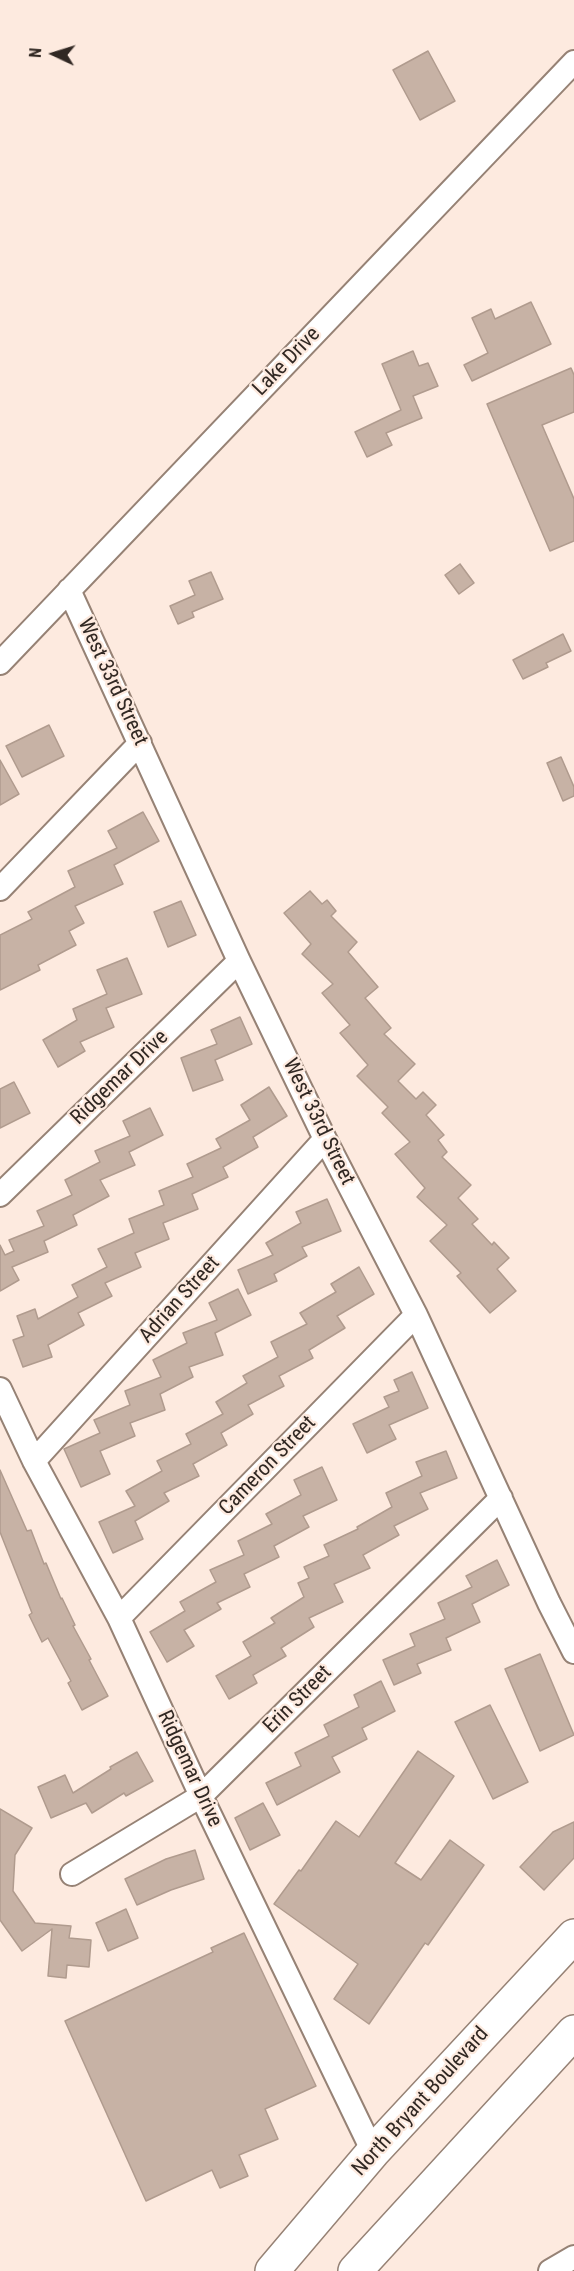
<!DOCTYPE html>
<style>
body{margin:0}
#map{position:relative;width:574px;height:2271px;overflow:hidden;background:#fdeadf;font-family:"Roboto Condensed",sans-serif}
canvas{display:block}
.north{position:absolute;left:24px;top:24px;width:60px;height:60px;-webkit-text-stroke:4px #fdeadf;paint-order:stroke;rotate:274deg;font-size:16px;font-weight:700;line-height:24px;text-align:center;color:#312823}
.north::after{content:'';display:block;margin:auto;width:21px;height:27px;background:#312823;clip-path:polygon(50% 0,100% 100%,50% 72%,0 100%)}
</style>
<div id="map">
<canvas width="574" height="2271"></canvas>
<div class="north">N</div>
</div>
<script>
const context = document.querySelector('canvas').getContext('2d');
context.lineJoin = 'round';
function paint(path, color) {
  context.fillStyle = color;
  context.fill(path, 'evenodd');
}
function poly(rows) {
  const path = new Path2D();
  for (const r of rows) {
    path.moveTo(r[0], r[1]);
    for (let i = 2; i < r.length; i += 2) path.lineTo(r[i], r[i + 1]);
  }
  return path;
}
function stroke(path, color, width, dash) {
  context.strokeStyle = color;
  context.lineWidth = width;
  context.lineCap = dash ? 'butt' : 'round';
  context.setLineDash(dash || []);
  context.stroke(path);
}
function drawText(font, color, halo, rows, align = 'center') {
  context.font = font + ' "Roboto Condensed",sans-serif';
  context.lineWidth = 4.5;
  context.setLineDash([]);
  context.textBaseline = 'middle';
  context.strokeStyle = halo;
  context.fillStyle = color;
  for (const [text, x, y, turn = 0] of rows) {
    context.save();
    context.translate(x, y);
    context.rotate((+turn || 0) * Math.PI / 180);
    context.textAlign = isNaN(turn) ? turn : align;
    if (halo) context.strokeText(text, 0, 0);
    context.fillText(text, 0, 0);
    context.restore();
  }
}
const building = poly([
 [428,51,455,101,420,120,393,70,428,51],
 [531,302,551,344,472,381,464,365,488,353,472,318,491,309,495,319,531,302],
 [413,351,419,366,428,363,438,386,413,396,422,418,386,433,392,445,367,457,355,432,401,410,382,364,413,351],
 [571,368,574,375,574,412,542,425,574,499,574,541,550,551,487,404,571,368],
 [460,564,474,583,459,594,445,575,460,564],
 [211,572,223,599,192,612,194,617,178,624,170,606,195,595,189,581,211,572],
 [563,634,571,651,546,663,548,667,523,679,513,660,563,634],
 [49,725,64,756,22,777,6,746,49,725],
 [561,757,574,787,574,796,563,801,547,763,561,757],
 [0,760,19,794,0,805,0,760],
 [143,812,159,841,114,865,123,884,75,906,84,923,69,931,76,945,38,965,40,970,0,990,0,935,32,919,28,912,75,887,68,871,117,848,108,831,143,812],
 [310,891,322,904,327,900,336,911,331,916,357,942,348,952,378,987,365,998,391,1028,384,1034,415,1064,398,1081,416,1099,423,1092,436,1105,426,1115,444,1135,438,1140,447,1152,442,1157,471,1185,458,1198,478,1219,472,1224,492,1245,494,1242,509,1258,497,1269,516,1291,490,1313,457,1276,461,1273,430,1241,447,1225,417,1197,425,1188,395,1154,410,1142,382,1113,388,1107,357,1076,368,1065,340,1033,350,1025,322,993,333,984,302,954,311,944,284,913,310,891],
 [181,901,196,935,168,947,154,912,181,901],
 [127,958,142,994,106,1008,114,1027,80,1042,85,1051,58,1067,43,1040,77,1020,73,1009,107,994,97,970,127,958],
 [240,1017,252,1044,215,1060,223,1080,193,1091,181,1058,217,1044,211,1030,240,1017],
 [14,1082,30,1113,0,1128,0,1089,14,1082],
 [269,1087,287,1116,253,1137,258,1147,223,1167,228,1177,192,1194,198,1209,163,1223,169,1239,135,1253,141,1267,105,1283,112,1296,78,1313,84,1325,48,1345,52,1357,23,1367,13,1340,24,1336,17,1316,35,1309,38,1319,78,1297,72,1285,107,1267,98,1249,134,1233,129,1219,164,1205,159,1191,193,1177,187,1164,221,1148,216,1139,250,1120,241,1105,269,1087],
 [150,1108,163,1135,129,1152,135,1165,100,1180,109,1196,73,1215,77,1225,44,1241,48,1252,12,1267,19,1280,0,1291,0,1245,5,1255,14,1251,9,1240,44,1226,37,1211,72,1195,65,1180,100,1162,95,1151,130,1136,123,1121,150,1108],
 [327,1199,341,1231,302,1247,307,1256,274,1274,277,1281,248,1294,238,1270,273,1255,266,1243,301,1223,296,1212,327,1199],
 [359,1267,374,1294,337,1316,345,1328,309,1350,313,1358,279,1376,284,1386,248,1405,253,1414,221,1433,227,1445,193,1464,199,1476,164,1493,169,1501,135,1521,143,1539,113,1553,99,1522,135,1506,126,1491,162,1471,157,1461,191,1444,186,1434,223,1414,216,1402,247,1383,243,1376,278,1357,271,1342,307,1324,300,1313,336,1292,331,1284,359,1267],
 [238,1289,251,1315,215,1333,223,1355,189,1367,193,1377,160,1394,165,1410,130,1423,135,1436,100,1451,110,1474,81,1487,64,1449,100,1433,94,1420,130,1405,125,1391,161,1377,153,1360,187,1343,183,1333,217,1320,209,1303,238,1289],
 [412,1372,428,1408,389,1425,396,1439,367,1453,353,1424,389,1407,384,1397,399,1391,394,1380,412,1372],
 [446,1451,457,1478,420,1493,428,1509,394,1526,399,1535,363,1555,370,1568,334,1584,343,1602,309,1618,314,1627,281,1648,286,1656,253,1675,257,1683,229,1699,216,1676,251,1656,243,1642,275,1623,271,1618,304,1597,298,1583,309,1578,304,1567,329,1556,324,1545,358,1529,357,1527,392,1507,386,1493,422,1476,416,1462,446,1451],
 [322,1467,337,1500,303,1516,309,1527,274,1546,279,1557,244,1574,250,1587,217,1603,221,1609,184,1630,194,1646,167,1662,150,1632,185,1611,180,1602,216,1582,210,1570,244,1555,238,1541,272,1524,266,1514,301,1495,294,1480,322,1467],
 [0,1470,27,1531,31,1530,44,1564,46,1563,61,1599,62,1598,75,1625,73,1626,91,1659,89,1660,108,1696,82,1710,68,1683,71,1681,48,1638,42,1642,29,1615,32,1613,0,1532,0,1470],
 [497,1560,509,1585,472,1604,480,1622,446,1638,451,1650,417,1664,421,1673,394,1685,383,1660,415,1646,410,1634,445,1619,438,1603,472,1587,466,1576,497,1560],
 [540,1654,574,1735,540,1751,505,1669,540,1654],
 [381,1681,395,1711,362,1728,367,1739,332,1757,340,1772,277,1805,266,1783,301,1766,295,1753,329,1736,324,1725,359,1707,354,1695,381,1681],
 [490,1705,528,1782,493,1799,455,1722,490,1705],
 [418,1751,454,1776,395,1863,421,1880,450,1840,484,1865,428,1945,425,1943,369,2024,334,1999,358,1964,274,1904,299,1870,301,1871,336,1821,359,1837,418,1751],
 [137,1752,153,1781,126,1796,124,1793,92,1813,86,1803,51,1818,38,1787,65,1775,73,1793,111,1769,110,1767,137,1752],
 [263,1803,280,1835,250,1850,235,1818,263,1803],
 [0,1809,32,1828,15,1855,13,1891,35,1923,71,1926,69,1938,91,1940,89,1967,67,1965,66,1978,48,1976,52,1929,22,1951,0,1920,0,1809],
 [574,1822,574,1858,544,1890,520,1867,553,1832,574,1822],
 [195,1850,204,1879,171,1890,137,1905,125,1879,166,1859,195,1850],
 [126,1909,138,1938,108,1951,96,1923,126,1909],
 [244,1933,316,2086,265,2109,278,2139,239,2155,248,2176,220,2188,212,2170,146,2201,65,2021,213,1952,211,1948,244,1933]
]);
paint(building, '#c7b2a5');
stroke(building, '#b09b8e', 1.5);
const minor = poly([
 [69,590,239,961,325,1139,416,1315,549,1603,574,1652],
 [0,663,574,62],
 [0,889,140,743],
 [0,1195,239,961],
 [0,1389,34,1461,119,1618,201,1796,373,2152],
 [34,1461,325,1139],
 [119,1618,416,1315],
 [72,1874,201,1796,501,1498],
 [550,2271,574,2257]
]);
const highway = poly([
 [272,2271,373,2152,574,1936],
 [355,2271,574,2032]
]);
stroke(minor, '#968275', 26);
stroke(highway, '#968275', 36);
stroke(minor, '#fff', 22);
stroke(highway, '#fff', 33);
drawText('21px', '#312823', '#fdeadf', [
 ["Lake Drive",287,362,-46],
 ["West 33rd Street",112,682,65],
 ["Ridgemar Drive",120,1078,-44],
 ["West 33rd Street",318,1122,64],
 ["Adrian Street",180,1300,-48],
 ["Cameron Street",268,1466,-46],
 ["Erin Street",298,1700,-45],
 ["Ridgemar Drive",189,1769,65],
 ["North Bryant Boulevard",421,2102,-48]
]);
</script>
